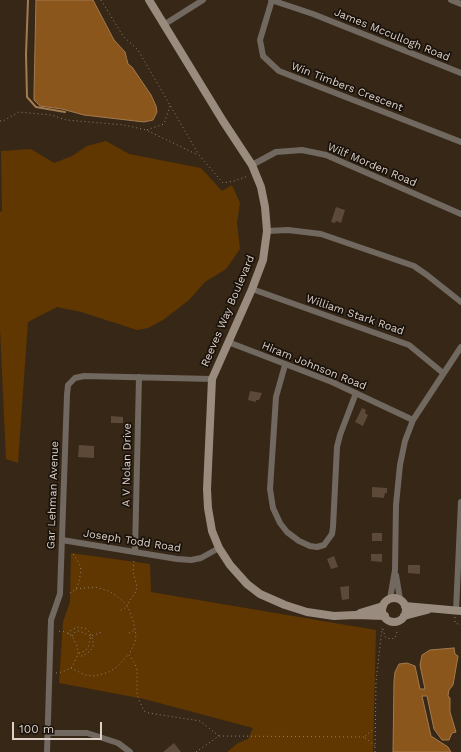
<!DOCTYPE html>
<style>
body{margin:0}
#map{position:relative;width:461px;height:752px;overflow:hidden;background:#372717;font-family:"Work Sans",sans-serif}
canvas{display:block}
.scale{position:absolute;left:12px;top:722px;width:90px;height:18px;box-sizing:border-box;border:2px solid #dcd0c7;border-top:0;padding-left:5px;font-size:12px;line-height:14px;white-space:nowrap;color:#dcd0c7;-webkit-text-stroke:3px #19120b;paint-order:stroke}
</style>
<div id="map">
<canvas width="461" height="752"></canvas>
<div class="scale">100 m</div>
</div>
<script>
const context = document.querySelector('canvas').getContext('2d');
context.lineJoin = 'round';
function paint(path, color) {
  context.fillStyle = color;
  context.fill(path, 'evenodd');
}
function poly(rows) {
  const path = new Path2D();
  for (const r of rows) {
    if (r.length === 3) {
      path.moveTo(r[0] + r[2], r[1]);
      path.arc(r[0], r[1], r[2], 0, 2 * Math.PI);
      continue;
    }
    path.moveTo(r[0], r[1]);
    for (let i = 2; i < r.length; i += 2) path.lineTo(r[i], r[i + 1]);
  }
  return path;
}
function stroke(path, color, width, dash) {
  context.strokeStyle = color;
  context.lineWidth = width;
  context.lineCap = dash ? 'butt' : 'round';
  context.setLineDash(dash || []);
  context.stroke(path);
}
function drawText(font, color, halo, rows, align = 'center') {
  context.font = font + ' "Work Sans",sans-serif';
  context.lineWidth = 3.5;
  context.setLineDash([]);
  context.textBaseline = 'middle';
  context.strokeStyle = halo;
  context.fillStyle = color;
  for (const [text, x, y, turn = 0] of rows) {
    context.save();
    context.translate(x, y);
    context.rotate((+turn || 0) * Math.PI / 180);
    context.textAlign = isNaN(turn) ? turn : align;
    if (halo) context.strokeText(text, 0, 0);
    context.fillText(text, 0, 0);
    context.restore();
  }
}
paint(poly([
 [106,141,129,154,201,168,222,191,232,185,240,203,237,223,240,249,226,269,205,282,189,300,163,320,148,328,137,330,81,312,57,307,28,322,18,463,6,459,0,329,0,212,2,211,1,151,31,149,54,163,72,156,87,146],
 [71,553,150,564,151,592,376,630,373,752,227,752,238,743,248,739,253,728,144,699,59,683,63,622,70,602]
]), '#603701');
const water = poly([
 [36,0,93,0,114,40,125,52,128,64,132,67,151,95,156,106,157,112,153,120,144,122,84,115,62,109,40,106,34,100,34,93,36,0],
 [454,648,455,654,458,656,453,685,449,690,448,696,450,698,450,712,456,732,452,733,449,740,442,740,434,729,427,696,422,696,431,736,448,747,451,752,393,752,394,681,395,672,399,664,407,663,415,666,420,689,425,689,420,665,422,655,430,650,454,648]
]);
paint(water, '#8a561b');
stroke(water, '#a37b4f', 1);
stroke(poly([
 [28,0,26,54,27,97,36,107,65,112]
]), '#a37b4f', 2);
paint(poly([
 [336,207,345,210,341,223,336,221,335,223,331,222],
 [250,391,262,393,259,400,256,400,256,402,248,400],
 [362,408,366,410,365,413,368,415,363,426,355,422],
 [111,416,123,417,123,423,111,423],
 [79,445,94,446,94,458,78,457],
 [372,487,387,488,387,493,385,493,384,498,372,497],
 [372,533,382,533,382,541,372,541],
 [371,554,382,554,382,562,371,561],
 [334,556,338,567,331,569,327,559],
 [408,565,420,565,420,574,408,573],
 [349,586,349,599,342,600,340,587],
 [174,743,181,752,163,752]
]), '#5c4938');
stroke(poly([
 [101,0,123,36,138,50,199,155,223,183,234,181,248,176],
 [170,106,164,124,146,130,198,155],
 [0,121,3,121,19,112,51,115,66,120,124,125,146,130],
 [134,561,133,571,137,587,135,593,127,605,133,620,136,635,135,642,129,655,135,664,137,670,137,695,140,702,144,711,149,713,200,721,219,736],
 [76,589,95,587,109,591,117,596,127,605,125,608,119,611],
 [70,593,76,589,79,582,81,570,80,565,72,552],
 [455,617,455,623,461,625],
 [383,629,385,637,391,639,395,638,397,632],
 [129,633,135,630],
 [68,634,71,630,78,627,87,629,91,635],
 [72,636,75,632,79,631,91,636,93,640,93,647,90,651,83,656,78,656],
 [79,653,85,651,88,647,91,636,102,632],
 [71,668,85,675,95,676,109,672,117,667,128,655],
 [56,673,62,672,71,668,74,663,78,654,77,646,72,636,66,632,58,631],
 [375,746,364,737,376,727],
 [196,752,219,736,365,737],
 [375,752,376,682,382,628]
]), '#8f8175', 1, [1, 3]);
stroke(poly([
 [271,0,313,14,461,73],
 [272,0,260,40,263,56,279,71,461,142],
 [451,0,461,4],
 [165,24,203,0],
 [252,165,276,152,302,150,326,155,461,214],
 [267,231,288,230,321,234,414,266,427,275,461,302],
 [252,289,409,345,443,373],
 [228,342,332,382,413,420],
 [285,365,276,397,270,489,273,508,280,523,287,532,299,541,310,546,317,547,324,545,332,534,333,527,337,447,340,435,356,393],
 [62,540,177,559,191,560,201,558,219,548],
 [135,552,139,377],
 [396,575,400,599],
 [390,599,395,570,396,505,400,465,405,441,413,420,461,347],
 [456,611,461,502],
 [47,733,87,733,118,743,130,752],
 [47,752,51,620,60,594,67,395,68,385,75,378,84,376,212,379]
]), '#716860', 6);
stroke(poly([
 [149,0,223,121,252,165,261,187,265,207,267,231,263,260,252,289,212,379,207,489,208,508,212,531,219,548,230,565,247,584,260,594,285,605,307,612,334,616,355,615,385,616],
 [394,610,12],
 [405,606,461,611],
 [360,613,383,606],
 [404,616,427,610]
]), '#998b7e', 8);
drawText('11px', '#dcd0c7', '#19120b', [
 ["James Mccullogh Road",392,35,22],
 ["Win Timbers Crescent",347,87,21],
 ["Wilf Morden Road",372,165,23],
 ["Reeves Way Boulevard",228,311,-67],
 ["William Stark Road",355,315,19],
 ["Hiram Johnson Road",314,366,22],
 ["A V Nolan Drive",127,465,-89],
 ["Gar Lehman Avenue",53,495,-88],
 ["Joseph Todd Road",132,541,9]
]);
</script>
